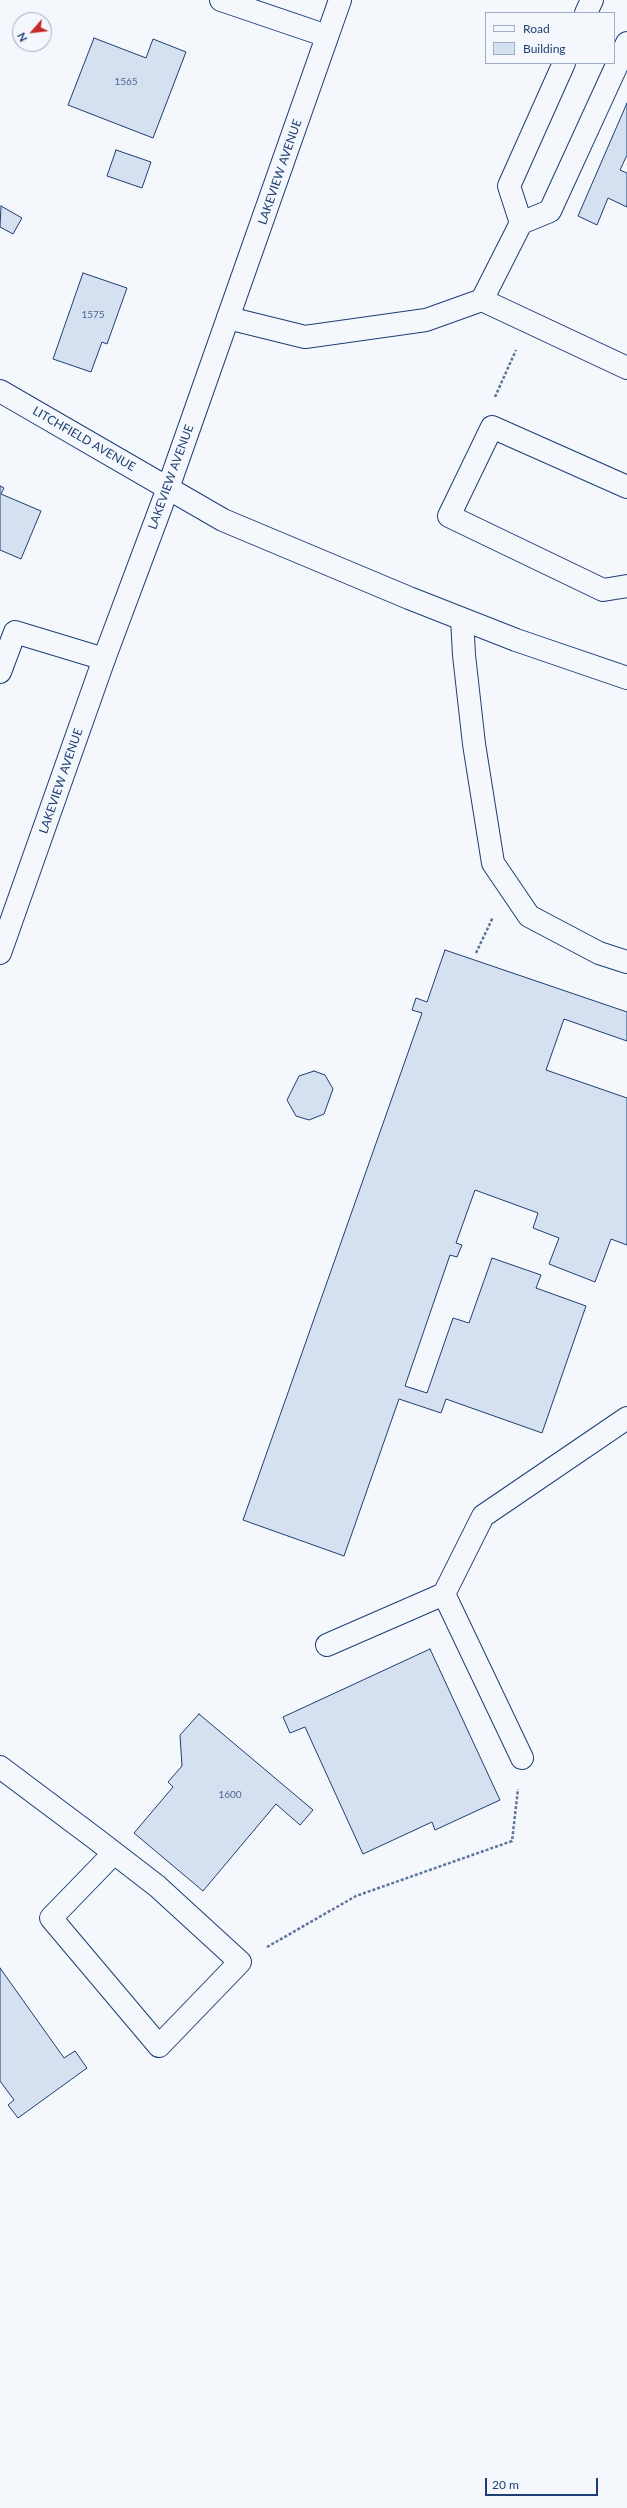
<!DOCTYPE html>
<style>
body{margin:0}
#map{position:relative;width:627px;height:2508px;overflow:hidden;background:#f4f7fb;font-family:Lato,sans-serif}
canvas{display:block}
.legend{position:absolute;left:485px;top:12px;width:130px;height:52px;box-sizing:border-box;background:#f4f7fb;border:1px solid #9eadc5;margin:0;padding:5px 7px;list-style:none;font-size:12px;color:#1d3f73}
.legend li{display:flex;align-items:center;gap:8px;height:20px}
.legend b{width:20px;border:1px solid #9eadc5}
.north{position:absolute;left:12px;top:12px;width:40px;height:40px;box-sizing:border-box;background:#f4f7fb;border:1px solid #9eadc5;border-radius:50%;rotate:242deg;font-size:11px;font-weight:700;line-height:16px;text-align:center;color:#1d3f73}
.north::after{content:'';display:block;margin:auto;width:14px;height:18px;background:#c62828;clip-path:polygon(50% 0,100% 100%,50% 72%,0 100%)}
.scale{position:absolute;left:485px;top:2478px;width:113px;height:18px;box-sizing:border-box;border:2px solid #1d3f73;border-top:0;padding-left:5px;font-size:12px;line-height:14px;white-space:nowrap;color:#1d3f73;-webkit-text-stroke:3px #f4f7fb;paint-order:stroke}
</style>
<div id="map">
<canvas width="627" height="2508"></canvas>
<ul class="legend">
<li><b style="height:5px;background:#f4f7fb"></b>Road</li>
<li><b style="height:11px;background:#d5e0f0"></b>Building</li>
</ul>
<div class="north">N</div>
<div class="scale">20 m</div>
</div>
<script>
const context = document.querySelector('canvas').getContext('2d');
context.lineJoin = 'round';
function paint(path, color) {
  context.fillStyle = color;
  context.fill(path, 'evenodd');
}
function poly(rows) {
  const path = new Path2D();
  for (const r of rows) {
    path.moveTo(r[0], r[1]);
    for (let i = 2; i < r.length; i += 2) path.lineTo(r[i], r[i + 1]);
  }
  return path;
}
function stroke(path, color, width, dash) {
  context.strokeStyle = color;
  context.lineWidth = width;
  context.lineCap = dash ? 'butt' : 'round';
  context.setLineDash(dash || []);
  context.stroke(path);
}
function drawText(font, color, halo, rows, align = 'center') {
  context.font = font + ' Lato,sans-serif';
  context.lineWidth = 3;
  context.setLineDash([]);
  context.textBaseline = 'middle';
  context.strokeStyle = halo;
  context.fillStyle = color;
  for (const [text, x, y, turn = 0] of rows) {
    context.save();
    context.translate(x, y);
    context.rotate((+turn || 0) * Math.PI / 180);
    context.textAlign = isNaN(turn) ? turn : align;
    if (halo) context.strokeText(text, 0, 0);
    context.fillText(text, 0, 0);
    context.restore();
  }
}
const building = poly([
 [94,38,146,58,153,39,186,52,153,138,68,105,94,38],
 [627,103,627,155,620,170,627,173,627,207,608,198,597,225,578,216,627,103],
 [116,150,151,162,142,188,107,176,116,150],
 [1,206,22,218,13,234,0,227,1,206],
 [83,273,127,288,107,344,102,342,91,372,53,359,83,273],
 [0,486,4,488,1,494,41,511,21,559,0,550,0,486],
 [445,950,627,1012,627,1041,564,1019,546,1070,627,1098,627,1245,611,1239,595,1282,549,1264,559,1238,533,1228,538,1213,475,1190,456,1243,462,1245,457,1257,450,1255,405,1386,427,1393,453,1318,469,1323,492,1258,541,1275,536,1288,586,1306,542,1433,446,1399,441,1413,399,1399,344,1556,243,1520,422,1013,412,1010,416,998,427,1002,445,950],
 [314,1071,325,1075,333,1089,324,1114,309,1120,296,1116,287,1100,299,1076,314,1071],
 [430,1649,500,1800,435,1830,432,1822,363,1854,305,1727,290,1733,283,1717,430,1649],
 [199,1714,313,1810,300,1825,276,1804,203,1891,134,1833,173,1787,168,1782,182,1766,180,1735,199,1714],
 [0,1968,64,2058,75,2051,87,2068,18,2118,8,2105,14,2100,0,2081,0,1968]
]);
paint(building, '#d5e0f0');
stroke(building, '#1d3f73', 1);
const minor = poly([
 [221,0,327,36],
 [586,13,592,0],
 [521,223,509,186,564,63],
 [482,300,627,368],
 [228,318,305,337,426,320,482,300,521,223,550,211,627,43],
 [0,391,223,520,409,598,516,640,627,678],
 [627,487,492,427,449,516,603,590,627,586],
 [462,619,464,655,474,744,493,863,529,916,599,953,627,962],
 [0,672,15,632,104,659],
 [444,1594,522,1758],
 [327,1645,444,1594,483,1516,627,1418],
 [0,1767,96,1839,157,1886,240,1962,159,2046,51,1918,114,1853]
]);
const major = poly([
 [0,953,104,659,168,488,340,0]
]);
stroke(minor, '#1d3f73', 24);
stroke(major, '#1d3f73', 24);
stroke(poly([
 [495,397,516,350],
 [476,953,493,917],
 [267,1947,356,1896,512,1841,518,1789]
]), '#5e769c', 2.5, [3, 2]);
stroke(minor, '#f4f7fb', 22);
stroke(major, '#f4f7fb', 22);
drawText('10px', '#4b6792', null, [
 ["1565",126,82],
 ["1575",93,315],
 ["1600",230,1795]
]);
drawText('12px', '#1d3f73', '#f4f7fb', [
 ["LAKEVIEW AVENUE",280,172,-71],
 ["LITCHFIELD AVENUE",84,439,30],
 ["LAKEVIEW AVENUE",171,477,-70],
 ["LAKEVIEW AVENUE",61,781,-71]
]);
</script>
